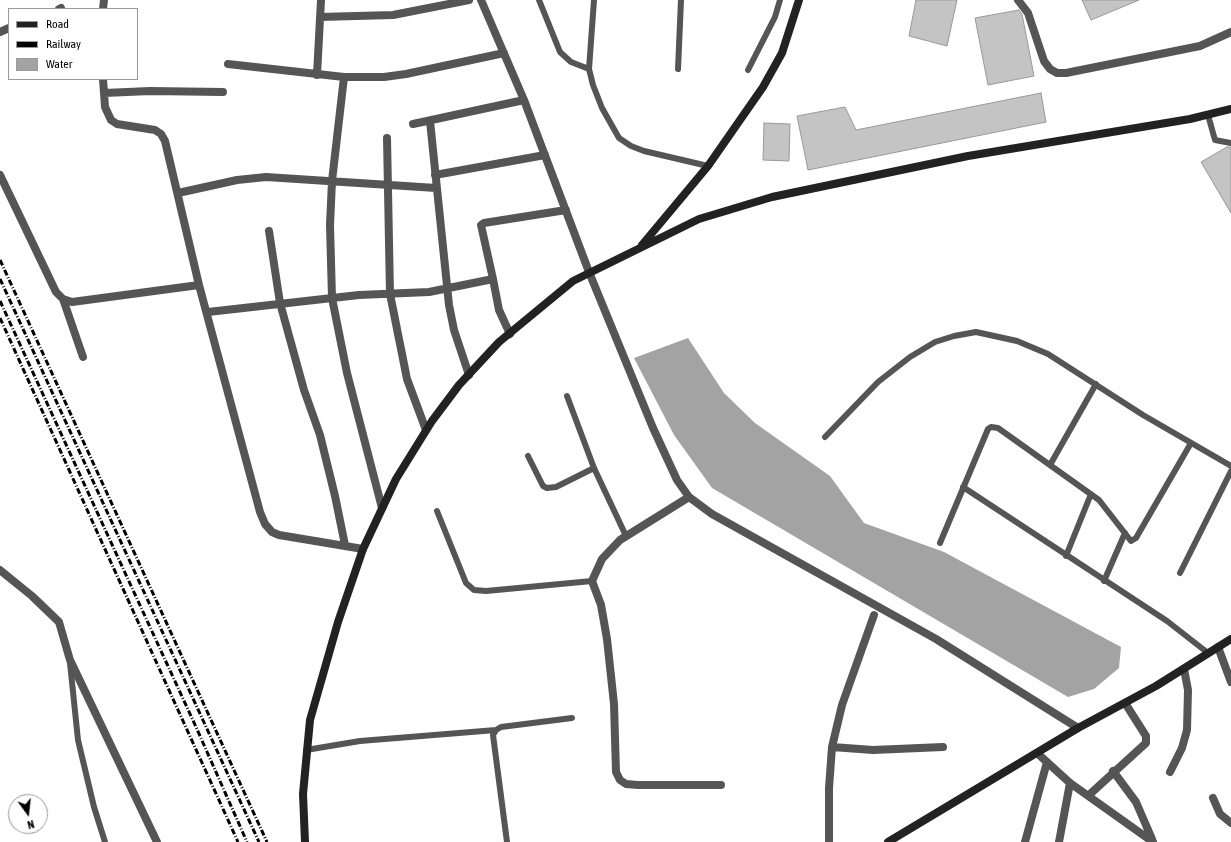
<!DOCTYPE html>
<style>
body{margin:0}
#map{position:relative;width:1231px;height:842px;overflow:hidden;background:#fff;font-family:"Asap Condensed",sans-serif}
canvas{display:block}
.legend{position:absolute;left:8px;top:8px;width:130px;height:72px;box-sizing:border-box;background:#fff;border:1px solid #999;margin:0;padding:5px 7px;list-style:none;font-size:12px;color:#000}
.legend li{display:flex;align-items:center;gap:8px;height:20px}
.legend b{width:20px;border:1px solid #999}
.north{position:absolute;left:8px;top:794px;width:40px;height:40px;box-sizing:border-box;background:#fff;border:1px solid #999;border-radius:50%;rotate:165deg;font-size:11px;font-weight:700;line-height:16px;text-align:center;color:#000}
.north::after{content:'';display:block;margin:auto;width:14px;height:18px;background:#000;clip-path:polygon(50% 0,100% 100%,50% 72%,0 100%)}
</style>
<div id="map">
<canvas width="1231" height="842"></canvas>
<ul class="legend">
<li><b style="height:5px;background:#222"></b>Road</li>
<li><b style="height:5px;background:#000"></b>Railway</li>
<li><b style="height:11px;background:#a3a3a3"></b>Water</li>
</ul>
<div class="north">N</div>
</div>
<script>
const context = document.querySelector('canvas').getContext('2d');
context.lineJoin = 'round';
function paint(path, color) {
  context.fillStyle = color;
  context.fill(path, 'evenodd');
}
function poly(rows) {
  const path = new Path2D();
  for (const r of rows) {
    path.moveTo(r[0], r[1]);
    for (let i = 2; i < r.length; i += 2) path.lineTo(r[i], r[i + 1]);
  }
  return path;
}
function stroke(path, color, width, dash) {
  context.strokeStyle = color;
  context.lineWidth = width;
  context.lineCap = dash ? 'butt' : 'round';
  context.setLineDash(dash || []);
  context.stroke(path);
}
paint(poly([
 [688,338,724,393,755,423,830,476,864,523,944,552,1121,647,1119,668,1094,689,1068,697,712,488,674,435,634,358]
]), '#a3a3a3');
const building = poly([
 [916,0,957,0,947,46,909,36,916,0],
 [1082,0,1139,0,1091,20,1082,0],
 [1019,10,1022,14,1034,76,988,85,975,18,1019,10],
 [1041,93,1046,122,808,170,797,116,845,107,856,130,1041,93],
 [764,123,790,124,789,161,763,160,764,123],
 [1227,147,1231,147,1231,213,1201,162,1227,147]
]);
paint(building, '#c4c4c4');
stroke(building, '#999', 1);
stroke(poly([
 [539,0,560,52,571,62,589,69],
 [594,0,589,69,593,85,602,108,619,138,631,146,644,151,708,166],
 [678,69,681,0],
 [748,70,775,17,780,0],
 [1208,115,1215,140,1231,143],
 [567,396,594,468],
 [825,437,878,382,910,357,935,342,954,336,976,332,1017,341,1048,354,1143,415,1231,466],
 [528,456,543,486,547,488,556,487,594,468,626,536],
 [1050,465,1096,384],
 [963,487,1167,621,1208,653],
 [437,511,466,583,474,590,486,591,592,581],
 [940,543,988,429,991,427,998,428,1099,500,1131,541,1136,538,1191,443],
 [1066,556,1091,494],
 [1180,573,1231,471],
 [1104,581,1125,533],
 [70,663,78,740,94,807,105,842],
 [306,750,360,741,496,730],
 [507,842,493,735,496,730,501,727,572,718]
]), '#555', 6);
stroke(poly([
 [481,0,524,100,589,272,653,428,677,480,689,497,712,514,936,639,1078,728],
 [1018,0,1028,13,1044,61,1050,69,1057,73,1066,73,1200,46,1231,32],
 [59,9,61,8],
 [103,9,104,0],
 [320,17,393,15,469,0],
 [0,32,9,28],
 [228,64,344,77,384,77,406,74,504,53],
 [317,75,321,0],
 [344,77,332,181,330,225,332,298,347,373,382,508],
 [103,79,105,107,111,120,117,124,155,130,161,134,165,141,199,285,260,512,265,524,272,532,279,535,363,549],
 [104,93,150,91,223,92],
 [430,121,449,305,454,330,469,375],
 [413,124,524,100],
 [387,138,390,294,407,379,426,430],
 [0,175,56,292,63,299,72,302,199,285],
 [435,175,545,155],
 [178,193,237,180,266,177,436,188],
 [269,231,280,303,304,390,320,435,335,496,345,545],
 [493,279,481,225,484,223,566,210],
 [63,299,83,357],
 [208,312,359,295,429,292,493,279,499,310,510,334],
 [689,497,620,540,602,559,592,581,601,605,607,639,614,704,616,772,620,780,626,784,638,785,721,785],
 [0,570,32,596,59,622,70,660,157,842],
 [1218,647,1231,682],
 [832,747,873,750,943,747],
 [1037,753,1070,783,1153,842],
 [1113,771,1136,802,1152,839],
 [1170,772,1182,748,1187,730,1188,690,1184,669],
 [1089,795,1146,743,1146,736,1125,703],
 [1213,798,1220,814,1231,823],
 [829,842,829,788,832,747,842,705,874,615],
 [1025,842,1047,762],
 [1059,842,1070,783]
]), '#555', 8);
stroke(poly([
 [642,245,708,166,763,87,782,53,799,0],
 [305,842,303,794,310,720,338,622,363,549,396,479,432,421,459,385,499,342,573,281,699,219,772,197,968,156,1190,119,1231,109],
 [888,842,1078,728,1156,686,1231,639]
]), '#222', 8);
stroke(poly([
 [0,260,267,842],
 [0,279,259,842],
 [0,301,196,727,247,842],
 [0,318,238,842]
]), '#000', 3, [6, 2, 1, 2]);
</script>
